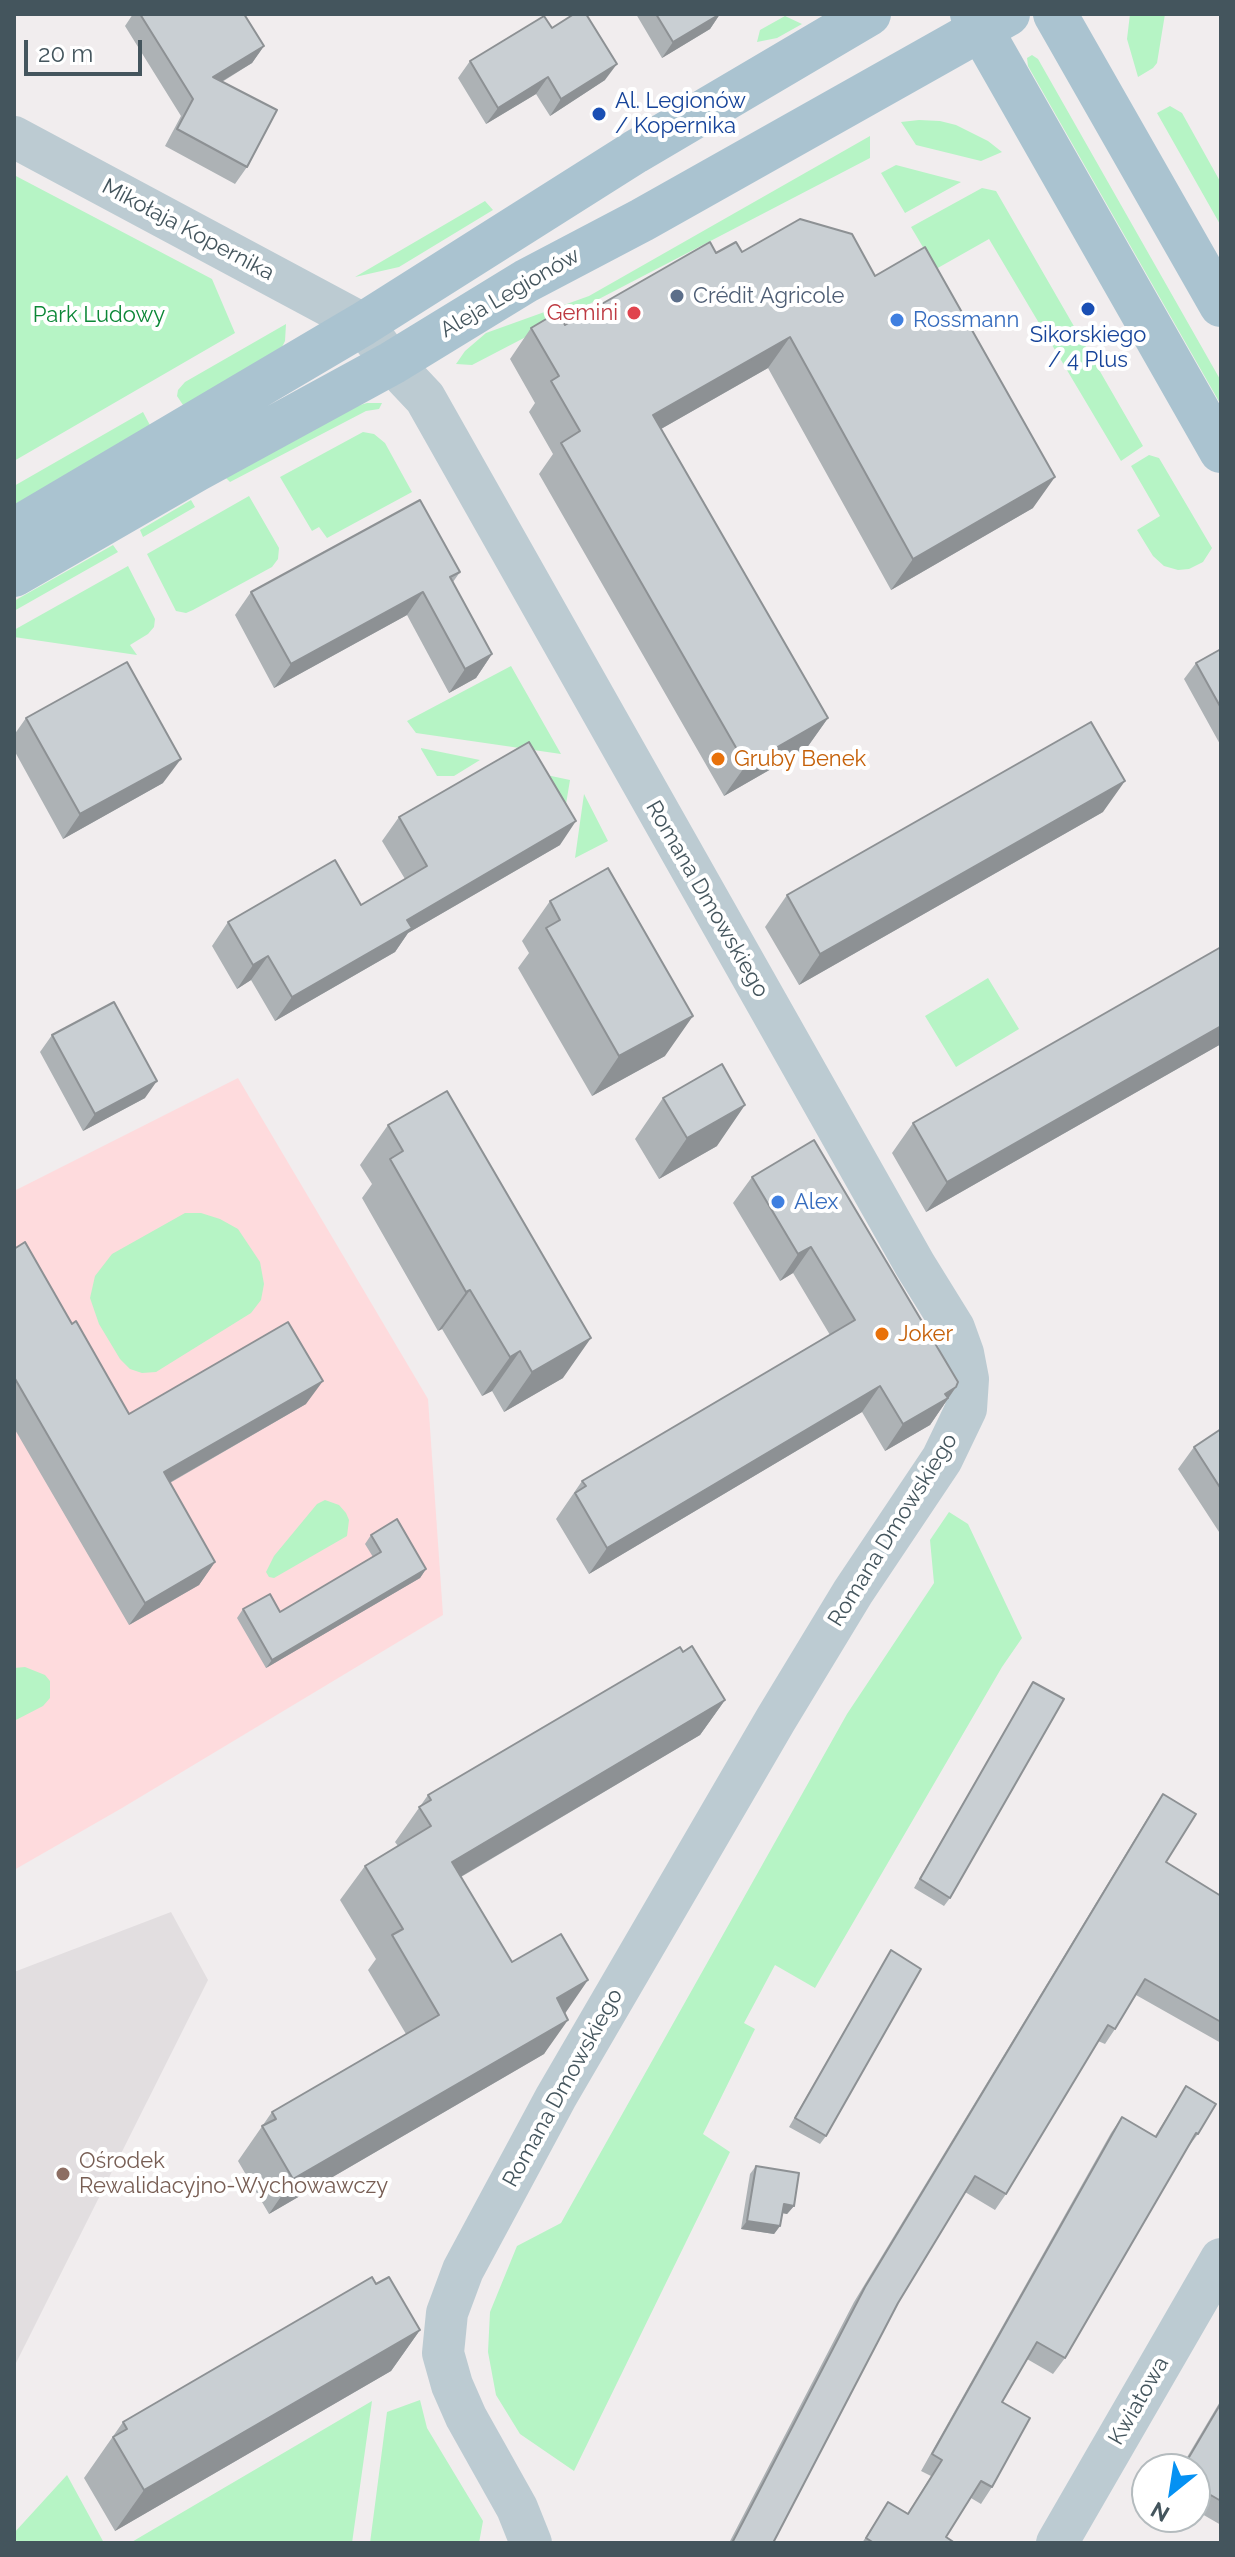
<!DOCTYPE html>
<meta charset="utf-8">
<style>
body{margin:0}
#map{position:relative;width:1235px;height:2557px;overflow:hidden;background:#f1edee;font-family:Raleway,sans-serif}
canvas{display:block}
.frame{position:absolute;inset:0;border:16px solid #44555d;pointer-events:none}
.north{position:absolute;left:1131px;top:2453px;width:80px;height:80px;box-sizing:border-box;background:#fff;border:2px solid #b4bbbe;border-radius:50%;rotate:210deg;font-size:22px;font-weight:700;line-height:32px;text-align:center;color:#44555d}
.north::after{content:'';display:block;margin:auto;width:28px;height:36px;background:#0591f3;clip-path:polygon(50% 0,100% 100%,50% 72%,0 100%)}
.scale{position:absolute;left:24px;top:40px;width:118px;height:36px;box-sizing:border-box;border:4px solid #44555d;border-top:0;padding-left:10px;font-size:24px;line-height:28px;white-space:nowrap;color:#44555d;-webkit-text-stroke:6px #fff;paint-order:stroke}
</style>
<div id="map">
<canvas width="1235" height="2557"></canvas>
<div class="frame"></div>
<div class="north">N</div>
<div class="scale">20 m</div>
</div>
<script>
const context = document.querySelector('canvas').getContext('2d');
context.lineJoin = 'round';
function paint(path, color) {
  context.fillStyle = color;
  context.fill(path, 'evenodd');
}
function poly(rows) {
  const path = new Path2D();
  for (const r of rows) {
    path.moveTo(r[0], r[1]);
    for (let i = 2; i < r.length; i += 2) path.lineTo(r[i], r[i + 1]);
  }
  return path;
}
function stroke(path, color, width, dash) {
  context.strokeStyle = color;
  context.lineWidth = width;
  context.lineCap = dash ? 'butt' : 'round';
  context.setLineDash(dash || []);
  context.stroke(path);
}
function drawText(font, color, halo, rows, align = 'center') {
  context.font = font + ' Raleway,sans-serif';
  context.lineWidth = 8;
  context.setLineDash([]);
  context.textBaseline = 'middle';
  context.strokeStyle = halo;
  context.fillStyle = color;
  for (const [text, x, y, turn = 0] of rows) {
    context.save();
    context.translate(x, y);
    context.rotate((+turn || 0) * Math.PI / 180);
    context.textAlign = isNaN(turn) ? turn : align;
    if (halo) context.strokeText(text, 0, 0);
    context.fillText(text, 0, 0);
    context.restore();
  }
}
paint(poly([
 [171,1912,208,1980,14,2367,14,1972]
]), '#e2dee0');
paint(poly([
 [238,1078,428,1399,443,1615,122,1808,14,1870,14,1191]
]), '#fedbdd');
paint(poly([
 [1130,14,1165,14,1157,63,1153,68,1138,77,1127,39],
 [785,16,802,24,777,38,757,42,760,30],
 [1032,55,1038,59,1221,381,1221,405,1028,66,1027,58],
 [1170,106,1182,113,1221,183,1221,226,1157,113],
 [919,120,940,121,956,125,988,141,1002,152,981,161,916,145,901,122],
 [870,136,870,158,472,365,456,364,465,351,486,333,589,296],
 [896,165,961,182,905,213,881,173],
 [14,175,212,279,235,333,14,461],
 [982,188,996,191,1143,446,1121,461,989,239,936,269,911,227],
 [485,201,493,210,399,267,355,277],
 [286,324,285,341,280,351,187,411,177,396,178,390,185,382],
 [367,403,382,403,379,409,366,411,230,482,226,478,347,409],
 [143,412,153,431,14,512,14,486],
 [363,432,374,434,385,443,412,492,327,538,319,527,312,531,280,477],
 [1149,455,1159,458,1212,548,1203,562,1189,569,1178,570,1164,566,1153,556,1137,530,1160,516,1131,466],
 [249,496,279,548,278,559,272,567,193,610,186,613,176,611,147,554],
 [191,500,195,507,143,537,140,530],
 [113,545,118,552,14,611,14,601],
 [128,566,155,619,154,627,148,634,130,645,137,655,14,637,14,630],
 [511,666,561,754,416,733,407,721],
 [421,749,421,748,480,760,454,776,437,776],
 [523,770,570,780,561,834],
 [584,794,608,841,575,858],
 [988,978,1019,1029,956,1067,925,1016],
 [185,1213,201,1213,220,1219,238,1229,260,1262,264,1284,261,1300,251,1313,156,1372,142,1373,130,1369,120,1359,99,1324,90,1298,95,1276,112,1254],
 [325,1500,339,1505,346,1513,349,1520,347,1536,274,1578,269,1577,266,1572,274,1556,317,1504],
 [949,1512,968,1524,1022,1638,1002,1667,815,1988,775,1965,744,2023,755,2029,703,2134,730,2152,574,2471,520,2434,496,2395,488,2352,490,2312,517,2246,561,2223,847,1714,934,1583,930,1540],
 [25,1667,45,1675,50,1681,50,1698,43,1706,14,1721,14,1668],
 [420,2400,427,2428,483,2521,479,2543,370,2543,387,2412],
 [372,2401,352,2543,130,2543],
 [67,2475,104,2543,14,2543,14,2533]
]), '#b6f4c5');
stroke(poly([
 [14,137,363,324,392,363,425,398,915,1265,954,1328,963,1353,968,1379,966,1409,942,1459,853,1592,776,1719,556,2097,463,2270,447,2313,443,2353,452,2385,466,2417,517,2508,531,2543],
 [1057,2543,1221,2259]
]), '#bccbd2', 42);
stroke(poly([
 [972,14,1221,451],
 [1055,14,1221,305],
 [14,530,363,324,635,152,869,14],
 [14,575,196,470,392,363,526,281,642,220,1008,14]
]), '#aac3d0', 44);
paint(poly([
 [133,14,244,14,264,46,252,63,222,82,247,167,235,184,165,146,181,116,125,26],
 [636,14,720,14,710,29,662,58],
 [552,28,605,80,550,116,536,94,486,124,458,78,470,61],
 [742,252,875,276,1033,508,891,590,768,368,661,429,828,718,806,749,724,796,539,474,553,454,529,412,535,403,510,359,531,328,565,325,716,253],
 [460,572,453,582,492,654,476,678,449,693,407,615,274,688,235,615,251,592],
 [1221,649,1221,746,1184,679,1196,663],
 [26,718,163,783,63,839,14,750,14,735],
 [1103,812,799,985,765,927,787,895],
 [399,817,560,845,408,933,395,952,275,1021,251,980,237,989,212,946,228,922,361,905,405,879,382,841],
 [550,901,665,1056,592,1096,518,968,529,953,522,941],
 [1221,947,1221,1044,926,1212,892,1153,913,1123],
 [52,1035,145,1098,83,1131,40,1052],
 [663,1098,717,1146,659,1179,635,1139],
 [388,1125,563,1378,504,1412,492,1391,482,1396,442,1329,438,1331,362,1198,372,1184,360,1165],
 [752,1177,956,1387,930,1425,885,1451,862,1412,589,1574,556,1519,582,1481,830,1335,793,1273,780,1281,733,1203],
 [14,1249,72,1324,129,1414,306,1404,170,1483,215,1562,199,1585,129,1625,14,1428],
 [1221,1429,1221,1535,1178,1469,1194,1447],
 [371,1535,426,1569,420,1578,266,1668,237,1618,243,1609,280,1612,373,1557,365,1544],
 [683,1652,725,1700,700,1735,461,1877,512,1962,565,2013,544,2054,269,2214,238,2161,272,2112,406,2034,368,1970,376,1959,340,1900,365,1866,398,1846,395,1842,428,1795],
 [1033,1682,950,1898,944,1906,914,1888],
 [1163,1794,1166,1862,1221,1896,1221,2043,1136,1995,1115,2029,1105,2044,1098,2041,1006,2194,995,2210,965,2192,898,2303,773,2543,729,2543,854,2302,1153,1809],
 [891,1950,826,2136,820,2144,789,2127],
 [1186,2086,1198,2134,1186,2150,1065,2358,1053,2374,1027,2359,1002,2402,992,2487,981,2504,971,2498,946,2537,955,2543,862,2543,888,2502,908,2513,931,2476,921,2471,1111,2133,1122,2117,1155,2136],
 [756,2166,794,2206,787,2214,782,2213,780,2226,774,2234,741,2229,750,2174],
 [376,2284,420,2330,391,2371,115,2531,84,2478,123,2422],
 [1221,2400,1221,2525,1195,2510,1195,2469,1180,2469]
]), '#adb2b5');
paint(poly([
 [720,14,710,29,662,58,673,42],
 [264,46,252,63,201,94,213,77],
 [617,64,605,80,550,116,561,99],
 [548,77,536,94,486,124,498,108],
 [790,337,768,368,631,446,653,415],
 [1055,477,1033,508,891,590,913,559],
 [423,592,407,615,274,688,291,664],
 [492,654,476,678,449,693,465,669],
 [828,718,806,749,724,796,746,765],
 [181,759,163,783,63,839,80,814],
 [1125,781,1103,812,799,985,820,954],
 [576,821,560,845,408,933,395,952,275,1021,292,997,407,920],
 [268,956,251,980,237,989,253,965],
 [693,1016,665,1056,592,1096,619,1056],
 [1221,1026,1221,1044,926,1212,947,1182],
 [157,1081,145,1098,83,1131,95,1114],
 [745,1105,717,1146,659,1179,687,1138],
 [811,1247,793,1273,780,1281,798,1254],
 [470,1290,442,1329,438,1331,466,1292],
 [591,1338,563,1378,504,1412,532,1372],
 [520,1351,492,1391,482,1396,510,1357],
 [323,1381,306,1404,148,1495,164,1472],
 [880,1386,862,1412,589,1574,607,1548],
 [956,1387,930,1425,885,1451,903,1424],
 [215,1562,199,1585,129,1625,145,1603],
 [426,1569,420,1578,266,1668,272,1660],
 [725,1700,700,1735,428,1896,452,1862],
 [588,1980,564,2015,557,1998],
 [568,2020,544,2054,269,2214,293,2179],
 [784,2204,794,2206,787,2214,778,2212],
 [747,2221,780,2226,774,2234,741,2229],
 [420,2330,391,2371,115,2531,144,2490]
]), '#8d9194');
const building = poly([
 [140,14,244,14,264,46,213,77,277,110,247,167,177,129,193,99,140,14],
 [574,14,586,14,617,64,561,99,548,77,498,108,470,61,544,16,552,28,574,14],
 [656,14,720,14,673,42,656,14],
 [800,219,852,234,875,276,925,247,1055,477,913,559,790,337,653,415,828,718,746,765,561,443,580,431,551,381,559,376,531,328,558,312,565,325,710,242,716,253,736,242,742,252,800,219],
 [420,500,460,572,450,577,492,654,465,669,423,592,291,664,251,592,420,500],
 [1221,649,1221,708,1196,663,1221,649],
 [127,662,181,759,80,814,26,718,127,662],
 [1091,722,1125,781,820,954,787,895,1091,722],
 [529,742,576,821,407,920,412,928,292,997,268,956,253,965,228,922,335,860,361,905,427,866,399,817,529,742],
 [608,868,693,1016,619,1056,546,928,560,920,550,901,608,868],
 [1221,947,1221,1026,947,1182,913,1123,1221,947],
 [114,1002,157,1081,95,1114,52,1035,114,1002],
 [722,1064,745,1105,687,1138,663,1098,722,1064],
 [447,1091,591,1338,532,1372,520,1351,510,1357,470,1290,466,1292,390,1159,403,1151,388,1125,447,1091],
 [814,1140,958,1382,956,1387,945,1394,948,1398,903,1424,880,1386,607,1548,575,1493,586,1486,582,1481,855,1320,811,1247,798,1254,752,1177,814,1140],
 [25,1242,72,1324,76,1321,129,1414,288,1322,323,1381,164,1472,215,1562,145,1603,14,1377,14,1249,25,1242],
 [1221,1429,1221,1489,1194,1447,1221,1429],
 [397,1519,426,1569,272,1660,243,1609,270,1594,280,1612,381,1552,371,1535,397,1519],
 [692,1646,725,1700,452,1862,512,1962,561,1934,588,1980,557,1998,568,2020,293,2179,262,2126,276,2119,272,2112,439,2015,392,1935,403,1929,365,1866,431,1826,419,1807,431,1800,428,1795,680,1647,683,1652,692,1646],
 [1033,1682,1064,1699,950,1898,920,1879,1033,1682],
 [1163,1794,1196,1814,1166,1862,1221,1896,1221,2022,1145,1979,1115,2029,1108,2025,1006,2194,975,2176,898,2303,773,2543,732,2543,865,2287,1163,1794],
 [891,1950,921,1969,826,2136,795,2118,891,1950],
 [1186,2086,1216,2104,1198,2134,1196,2133,1065,2358,1037,2342,1002,2402,1030,2418,992,2487,981,2481,946,2537,955,2543,874,2543,866,2538,888,2502,908,2514,942,2460,932,2454,1122,2117,1156,2137,1186,2086],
 [756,2166,799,2173,794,2206,784,2204,780,2226,747,2221,756,2166],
 [372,2277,376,2284,389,2277,420,2330,144,2490,113,2437,127,2429,123,2422,372,2277],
 [1221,2403,1221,2501,1195,2486,1195,2469,1182,2469,1221,2403]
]);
paint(building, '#c9cfd3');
stroke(building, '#8d9194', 2);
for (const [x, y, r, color] of [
 [599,114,8,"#1a4fb4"],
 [677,296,8,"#5c6f8a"],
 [1088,309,8,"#1a4fb4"],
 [634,313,8,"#e0444e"],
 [897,320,8,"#3f7fe0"],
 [718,759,8,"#e8710a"],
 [778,1202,8,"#3f7fe0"],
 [882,1334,8,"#e8710a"],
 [63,2174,8,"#8d6e63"]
]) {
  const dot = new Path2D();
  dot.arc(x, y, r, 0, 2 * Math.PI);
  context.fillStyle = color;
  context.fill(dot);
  stroke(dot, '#fff', 3);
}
drawText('22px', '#164399', '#fff', [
 ["Al. Legionów",615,101],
 ["/ Kopernika",615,126],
 ["Sikorskiego",1088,335,"center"],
 ["/ 4 Plus",1088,360,"center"]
], 'left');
drawText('22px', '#44555d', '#fff', [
 ["Mikołaja Kopernika",188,230,28],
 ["Aleja Legionów",510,293,-30],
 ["Romana Dmowskiego",707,899,60],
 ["Romana Dmowskiego",893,1530,-58],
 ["Romana Dmowskiego",563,2088,-61],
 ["Kwiatowa",1139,2401,-60]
]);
drawText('22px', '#4e5e75', '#fff', [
 ["Crédit Agricole",693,296]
], 'left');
drawText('22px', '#be3a42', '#fff', [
 ["Gemini",618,313]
], 'right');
drawText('22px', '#0c8737', '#fff', [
 ["Park Ludowy",99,315]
]);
drawText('22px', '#366cbe', '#fff', [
 ["Rossmann",913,320],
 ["Alex",794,1202]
], 'left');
drawText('22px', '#c56008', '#fff', [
 ["Gruby Benek",734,759],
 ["Joker",898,1334]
], 'left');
drawText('22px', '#785e54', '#fff', [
 ["Ośrodek",79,2161],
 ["Rewalidacyjno-Wychowawczy",79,2186]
], 'left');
</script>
